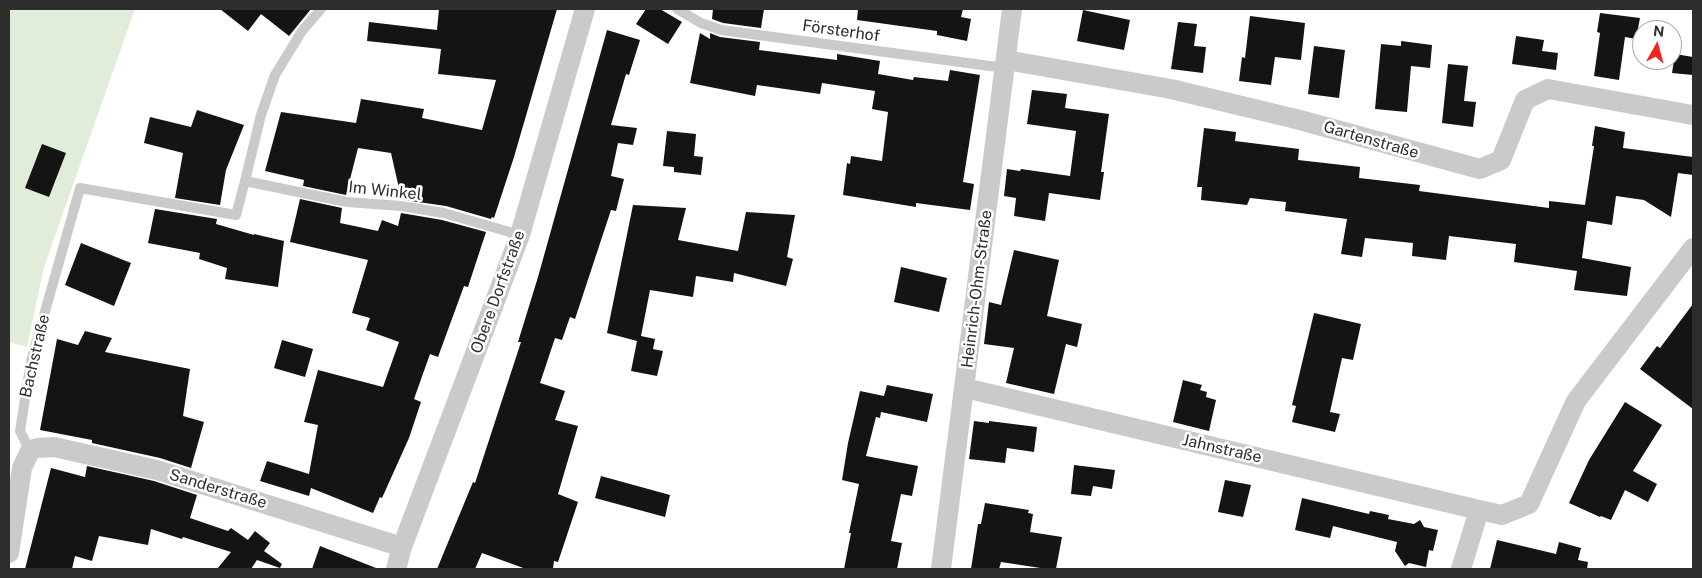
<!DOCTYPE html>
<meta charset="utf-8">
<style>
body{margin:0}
#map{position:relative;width:1702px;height:578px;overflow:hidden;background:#fff;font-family:"Public Sans",sans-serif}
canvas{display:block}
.frame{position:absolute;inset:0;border:10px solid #2d2d2d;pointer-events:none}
.north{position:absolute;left:1632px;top:20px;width:50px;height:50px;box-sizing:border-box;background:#fff;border:1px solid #ababab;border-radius:50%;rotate:7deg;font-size:14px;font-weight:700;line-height:20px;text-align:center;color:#2d2d2d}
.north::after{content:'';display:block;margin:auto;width:18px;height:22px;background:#f22421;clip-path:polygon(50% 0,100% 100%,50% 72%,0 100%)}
</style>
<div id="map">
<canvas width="1702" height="578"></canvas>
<div class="frame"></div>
<div class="north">N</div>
</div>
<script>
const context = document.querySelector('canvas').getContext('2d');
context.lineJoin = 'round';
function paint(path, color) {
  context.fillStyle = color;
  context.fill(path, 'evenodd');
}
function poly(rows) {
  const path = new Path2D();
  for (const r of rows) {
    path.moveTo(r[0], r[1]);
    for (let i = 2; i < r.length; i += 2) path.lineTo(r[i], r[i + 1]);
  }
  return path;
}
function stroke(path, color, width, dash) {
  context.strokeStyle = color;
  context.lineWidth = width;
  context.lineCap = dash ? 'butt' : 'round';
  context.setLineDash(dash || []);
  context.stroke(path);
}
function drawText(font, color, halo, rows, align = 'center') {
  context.font = font + ' "Public Sans",sans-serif';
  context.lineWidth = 5;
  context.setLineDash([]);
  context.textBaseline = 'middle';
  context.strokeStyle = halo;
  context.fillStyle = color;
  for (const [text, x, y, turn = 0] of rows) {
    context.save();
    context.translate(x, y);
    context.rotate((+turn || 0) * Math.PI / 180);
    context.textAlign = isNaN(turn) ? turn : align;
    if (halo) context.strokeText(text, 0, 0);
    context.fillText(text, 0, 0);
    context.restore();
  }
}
paint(poly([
 [9,9,135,9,44,267,27,347,9,342]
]), '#e1ecd9');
paint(poly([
 [220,9,311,9,289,36,261,14,248,31],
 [439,9,557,9,514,157,494,218,492,217,491,219,446,206,404,200,398,184,391,153,358,148,346,195,303,186,304,180,265,171,281,112,356,123,361,99,424,109,422,118,482,130,496,80,438,74,441,49,367,41,369,22,437,30],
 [646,9,660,9,682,22,668,44,636,24],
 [713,9,764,9,761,28,723,23,712,19],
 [858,9,963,9,961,17,971,19,967,41,937,35,937,31,857,20],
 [1083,10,1130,20,1124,50,1077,41],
 [1600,13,1640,18,1636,39,1625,37,1619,80,1594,76,1600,33,1597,32],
 [1250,16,1305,23,1301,60,1275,57,1271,85,1239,81,1242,57,1245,58],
 [1178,22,1197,24,1194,46,1206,47,1203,73,1171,69],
 [607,30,640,40,629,75,626,74,611,125,637,128,633,145,618,143,611,176,624,179,616,211,611,210,575,319,570,317,562,340,555,338,540,383,565,391,555,420,578,426,558,494,578,502,558,562,554,561,553,569,526,569,482,553,475,569,437,569,473,482,475,483,521,342,518,342,538,277],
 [700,33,710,39,710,33,720,37,760,42,759,50,837,60,837,54,880,61,878,74,913,80,914,77,948,81,950,70,980,75,963,182,974,184,970,210,916,203,916,207,843,195,847,163,850,164,851,156,882,161,888,112,872,109,875,91,822,83,820,94,757,85,755,96,690,83],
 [1516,36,1544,40,1542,51,1558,53,1556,70,1512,64],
 [1401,41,1432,45,1430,68,1411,66,1407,112,1375,109,1381,44,1401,46],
 [1314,46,1345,50,1339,98,1308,94],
 [1675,54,1693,57,1693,75,1672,73],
 [1448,64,1468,66,1464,101,1476,102,1473,127,1442,123],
 [1032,90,1067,94,1065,108,1109,114,1101,172,1104,172,1100,200,1049,193,1045,221,1014,216,1016,198,1004,196,1007,169,1020,171,1021,169,1070,176,1076,131,1027,124],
 [197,110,244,125,226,170,220,205,175,198,183,153,144,143,150,117,191,127],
 [1595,126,1625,132,1623,148,1693,157,1693,175,1678,173,1671,217,1644,200,1616,196,1612,225,1587,221,1582,258,1631,267,1627,296,1574,290,1577,271,1514,262,1516,244,1449,236,1446,260,1412,256,1413,243,1365,238,1362,257,1341,254,1347,219,1285,211,1286,202,1250,198,1247,205,1201,200,1202,187,1197,187,1204,128,1236,132,1235,141,1299,149,1298,160,1360,167,1359,178,1420,185,1419,191,1549,208,1549,201,1585,205,1594,146,1592,146],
 [667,131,696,134,694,156,703,157,701,175,674,172,674,167,663,166],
 [42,144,66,153,49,197,25,188],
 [300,199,342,208,340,223,378,231,382,220,398,226,401,213,442,220,486,232,468,287,464,286,438,357,430,354,414,399,421,402,409,438,382,498,380,497,373,513,311,488,309,496,260,481,267,461,309,474,318,425,304,422,318,370,383,387,399,342,366,330,370,318,352,313,368,260,290,242],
 [633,205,686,208,678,240,738,251,746,212,795,215,787,257,793,259,786,286,734,273,733,282,696,276,693,297,650,290,641,336,655,339,653,349,663,351,657,376,631,371,637,341,607,333],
 [155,209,217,219,216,224,254,235,254,234,284,241,278,287,225,279,227,268,199,259,200,253,148,243],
 [81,243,131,263,114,306,65,285],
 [1014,250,1059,260,1047,316,1082,324,1077,347,1066,344,1054,394,1006,383,1014,348,984,344,989,302,1001,305],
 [901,267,947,278,939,312,894,302],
 [1693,304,1693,409,1640,369,1657,346,1660,348],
 [1314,313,1361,324,1353,360,1342,358,1330,412,1340,414,1335,432,1292,422,1296,406,1292,405],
 [85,331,112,338,105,352,190,369,183,416,204,422,191,468,160,458,92,443,92,440,40,430,57,339,78,345],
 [282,340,313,349,305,377,274,368],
 [1183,380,1202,385,1200,390,1207,392,1206,397,1216,400,1209,431,1173,422],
 [887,385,933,394,927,422,881,412,880,418,876,417,866,456,918,466,912,496,901,494,891,541,902,543,897,569,844,569,851,533,849,533,859,484,842,480,848,443,860,391,884,396],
 [1625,402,1662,425,1633,471,1657,484,1648,502,1625,490,1611,520,1601,516,1600,517,1569,503,1589,460],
 [974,421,989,423,989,421,1037,427,1034,452,1007,448,1005,463,969,459],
 [1074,465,1115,470,1112,489,1093,486,1091,496,1071,494],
 [87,466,154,481,197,495,190,518,228,531,231,528,248,540,255,531,270,543,264,551,282,564,280,568,257,560,251,569,217,569,231,552,183,537,182,539,151,529,148,545,99,536,92,561,75,556,72,569,25,569,51,468,85,477],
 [601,476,670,495,665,517,595,498],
 [1225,480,1251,485,1243,517,1218,512],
 [1302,498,1369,514,1370,511,1389,515,1388,519,1414,524,1420,520,1424,527,1438,530,1433,551,1429,550,1426,567,1409,563,1405,566,1395,551,1397,542,1333,526,1330,538,1295,530],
 [985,503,1029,510,1028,513,1033,514,1030,532,1062,537,1056,569,1047,569,1001,562,999,569,971,569,978,524,981,524],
 [1497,540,1556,554,1559,542,1581,548,1578,560,1588,562,1587,569,1490,569],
 [320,546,376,568,375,569,312,569]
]), '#141414');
stroke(poly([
 [677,9,701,23,721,30,1005,68],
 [245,181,261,115,275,75,302,31,321,9],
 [30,451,20,431,31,361,80,188,236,215,245,181,347,202,401,206,444,213,520,235]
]), '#cacaca', 10);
stroke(poly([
 [1006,60,1171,89,1296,119,1480,169,1501,160,1525,100,1548,89,1693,115],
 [965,388,1479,510],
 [9,553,22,468,30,451,37,448,54,447,157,470,402,547],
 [396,569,402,547,520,235,585,9],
 [941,569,1012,9],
 [1461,569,1479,510,1502,515,1529,504,1576,401,1693,248]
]), '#cacaca', 20);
drawText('16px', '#2d2d2d', '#fff', [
 ["Försterhof",841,31,8],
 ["Gartenstraße",1371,140,16],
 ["Im Winkel",385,191,6],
 ["Heinrich-Ohm-Straße",977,289,-83],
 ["Obere Dorfstraße",498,292,-70],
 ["Bachstraße",35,356,-77],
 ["Jahnstraße",1222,449,13],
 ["Sanderstraße",218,489,17]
]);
</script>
